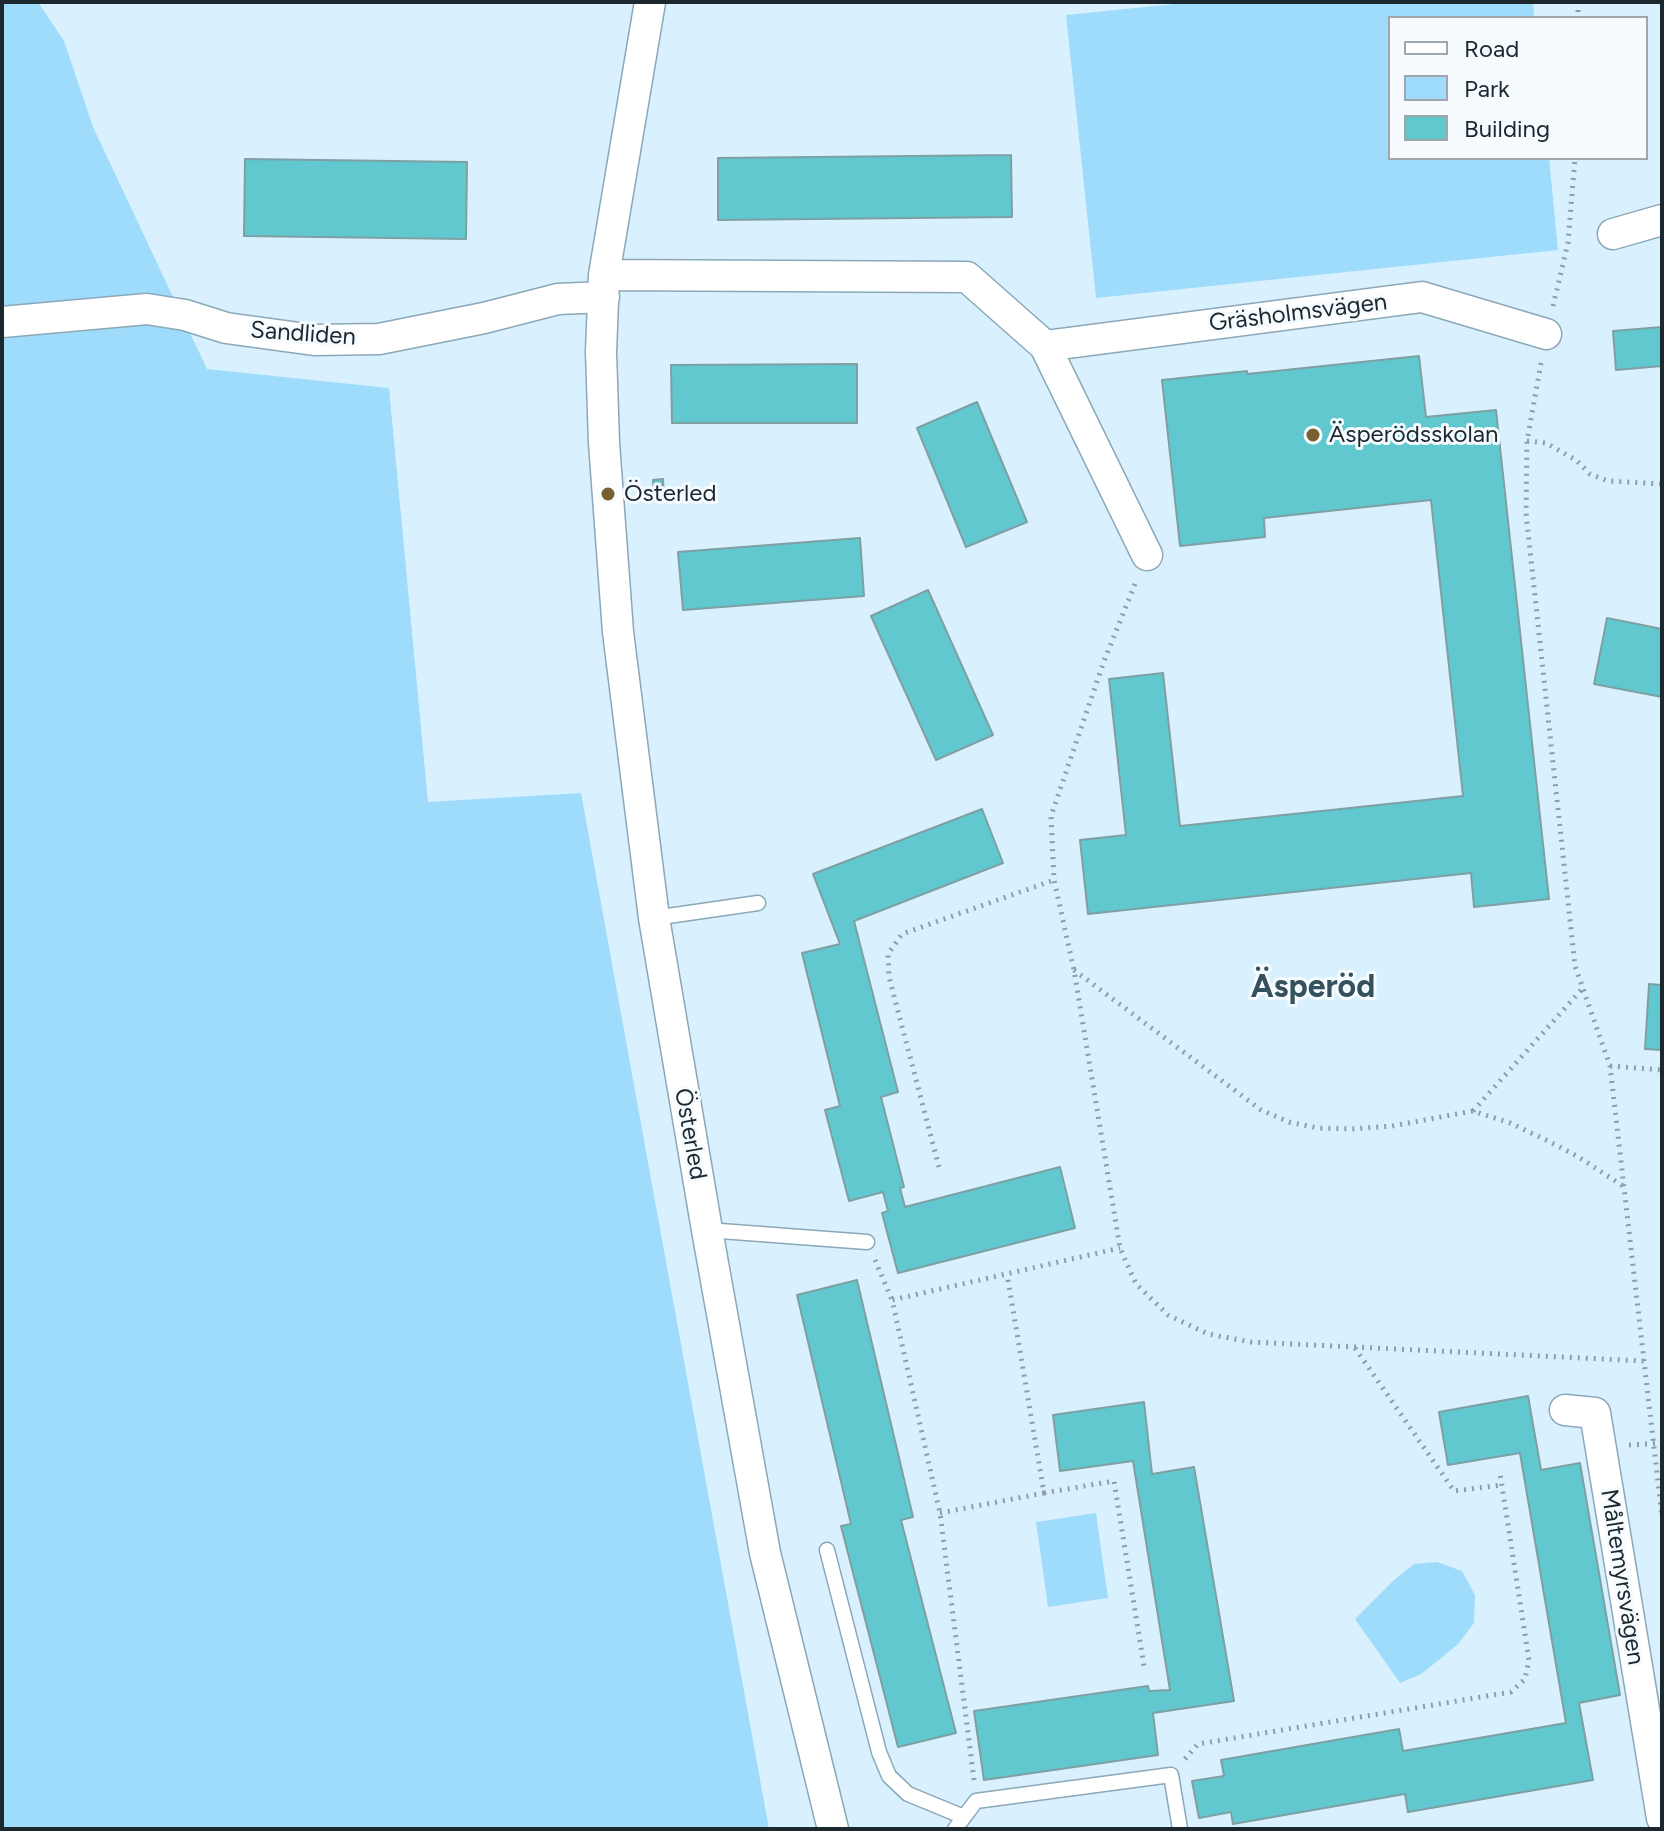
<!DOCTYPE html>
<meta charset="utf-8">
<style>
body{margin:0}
#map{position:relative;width:1664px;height:1831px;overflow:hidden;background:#d9f1fe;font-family:Figtree,sans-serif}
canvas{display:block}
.frame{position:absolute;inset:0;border:4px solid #1d282e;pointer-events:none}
.legend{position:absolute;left:1388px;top:16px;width:260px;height:144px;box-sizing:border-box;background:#f5fbfe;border:2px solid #9fa7ab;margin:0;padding:10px 14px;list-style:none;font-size:24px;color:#1d282e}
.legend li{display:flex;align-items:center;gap:16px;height:40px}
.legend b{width:40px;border:2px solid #9fa7ab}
</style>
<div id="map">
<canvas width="1664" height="1831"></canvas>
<div class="frame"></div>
<ul class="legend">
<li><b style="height:10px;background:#fff"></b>Road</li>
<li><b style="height:22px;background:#9fdbfb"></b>Park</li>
<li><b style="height:22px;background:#61c8d0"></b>Building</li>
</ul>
</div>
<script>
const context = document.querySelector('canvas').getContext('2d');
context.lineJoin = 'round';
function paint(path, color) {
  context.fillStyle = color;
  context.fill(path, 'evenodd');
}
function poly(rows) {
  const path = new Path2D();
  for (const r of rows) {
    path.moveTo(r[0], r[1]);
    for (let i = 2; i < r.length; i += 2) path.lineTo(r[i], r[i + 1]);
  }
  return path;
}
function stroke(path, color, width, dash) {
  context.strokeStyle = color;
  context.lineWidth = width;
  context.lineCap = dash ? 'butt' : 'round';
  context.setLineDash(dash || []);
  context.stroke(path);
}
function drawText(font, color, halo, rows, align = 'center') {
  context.font = font + ' Figtree,sans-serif';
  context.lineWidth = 6;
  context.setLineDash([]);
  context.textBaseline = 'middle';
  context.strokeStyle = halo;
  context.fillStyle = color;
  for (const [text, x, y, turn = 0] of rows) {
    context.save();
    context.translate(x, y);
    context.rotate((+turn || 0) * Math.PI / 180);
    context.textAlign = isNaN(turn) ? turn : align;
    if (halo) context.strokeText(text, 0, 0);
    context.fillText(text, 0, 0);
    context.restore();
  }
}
paint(poly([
 [2,2,38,2,64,41,93,127,207,369,389,388,428,802,581,793,769,1829,2,1829],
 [1194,2,1533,2,1534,18,1390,18,1390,158,1549,158,1558,250,1096,298,1066,15],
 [1096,1513,1108,1598,1048,1607,1036,1522],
 [1437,1562,1462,1571,1475,1595,1474,1623,1458,1644,1440,1659,1421,1674,1400,1683,1355,1619,1393,1581,1414,1564]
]), '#9fdbfb');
const building = poly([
 [1011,155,1012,217,718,220,718,158,1011,155],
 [245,159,467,162,466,239,244,236,245,159],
 [1662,327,1662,366,1616,370,1613,331,1662,327],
 [1419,356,1426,417,1496,410,1549,899,1474,907,1471,873,1088,914,1080,840,1126,835,1109,679,1163,673,1180,826,1463,796,1431,500,1264,518,1265,537,1180,546,1162,380,1247,371,1247,374,1419,356],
 [857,364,857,423,672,423,671,365,857,364],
 [977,402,1027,522,966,547,917,428,977,402],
 [663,479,664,499,654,500,653,480,663,479],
 [860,538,864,596,683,610,678,552,860,538],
 [928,590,993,735,936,760,871,616,928,590],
 [1607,618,1662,629,1662,697,1594,684,1607,618],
 [982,809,1003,863,854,921,898,1092,881,1097,904,1187,900,1188,905,1207,1060,1167,1075,1228,898,1273,882,1213,888,1211,883,1192,849,1201,825,1110,840,1106,802,953,840,944,813,874,982,809],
 [1649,984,1662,985,1662,1050,1645,1049,1649,984],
 [857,1280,913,1517,901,1520,956,1733,898,1747,841,1526,851,1524,797,1295,857,1280],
 [1528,1396,1541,1470,1580,1463,1620,1695,1579,1703,1593,1780,1408,1812,1405,1794,1233,1824,1231,1812,1199,1818,1192,1781,1224,1776,1221,1760,1399,1729,1403,1751,1566,1723,1520,1453,1448,1465,1439,1412,1528,1396],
 [1144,1402,1152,1474,1194,1467,1234,1701,1153,1713,1158,1755,984,1780,974,1711,1148,1686,1149,1691,1170,1690,1133,1461,1060,1471,1053,1415,1144,1402]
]);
paint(building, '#61c8d0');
stroke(building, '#7da0a3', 2);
const service = poly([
 [654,918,758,903],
 [707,1230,867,1242],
 [827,1550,879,1752,889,1776,908,1794,964,1817],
 [955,1829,976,1801,1171,1775,1180,1829]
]);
const minor = poly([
 [650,2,604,275,601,352,604,443,618,632,654,918,707,1230,765,1553,833,1829],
 [1613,234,1662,220],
 [604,275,967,277,1045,346,1422,297,1546,334],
 [2,322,147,309,185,315,226,328,314,340,379,339,484,318,558,299,604,297],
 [1045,346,1147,555],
 [1565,1410,1595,1413,1662,1818]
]);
stroke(service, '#8ba8b8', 17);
stroke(minor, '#8ba8b8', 33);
stroke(poly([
 [1578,2,1578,18],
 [1553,306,1568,243,1575,158],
 [1541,363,1527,441,1526,513,1575,966,1610,1066,1662,1517],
 [1527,441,1546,443,1576,460,1590,474,1608,481,1662,484],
 [1135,584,1104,661,1051,816,1054,880,1074,970,1120,1248,1136,1284,1168,1315,1208,1334,1251,1342,1644,1361],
 [1074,970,1261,1110,1289,1122,1318,1128,1351,1129,1392,1126,1473,1111,1510,1123,1546,1140,1577,1156,1626,1188],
 [1610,1066,1662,1070],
 [1473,1111,1583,988],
 [939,1167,889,977,888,954,902,934,1054,880],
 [875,1260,892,1300],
 [1355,1348,1454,1491,1502,1485],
 [1629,1445,1662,1443],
 [1044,1493,1114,1481,1144,1666],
 [940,1513,1044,1493,1007,1274],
 [1185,1759,1198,1744,1511,1692,1525,1679,1529,1660,1500,1473],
 [974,1780,940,1513,892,1300,1120,1248]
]), '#8c9fa9', 5, [2, 6]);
stroke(service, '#fff', 14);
stroke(minor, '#fff', 30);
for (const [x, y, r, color] of [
 [1313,435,8,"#766030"],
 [608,494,8,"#766030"]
]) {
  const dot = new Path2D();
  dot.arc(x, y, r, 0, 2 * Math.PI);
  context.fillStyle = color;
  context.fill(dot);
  stroke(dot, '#f5fbfe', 3);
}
drawText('24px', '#1d282e', '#f5fbfe', [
 ["Gräsholmsvägen",1298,313,-7],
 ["Sandliden",303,334,4],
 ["Österled",690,1134,80],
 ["Måltemyrsvägen",1622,1577,81]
]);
drawText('24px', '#1d282e', '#f5fbfe', [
 ["Äsperödsskolan",1329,435],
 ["Österled",624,494]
], 'left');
drawText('bold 32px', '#36515e', '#f5fbfe', [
 ["Äsperöd",1313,988]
]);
</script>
